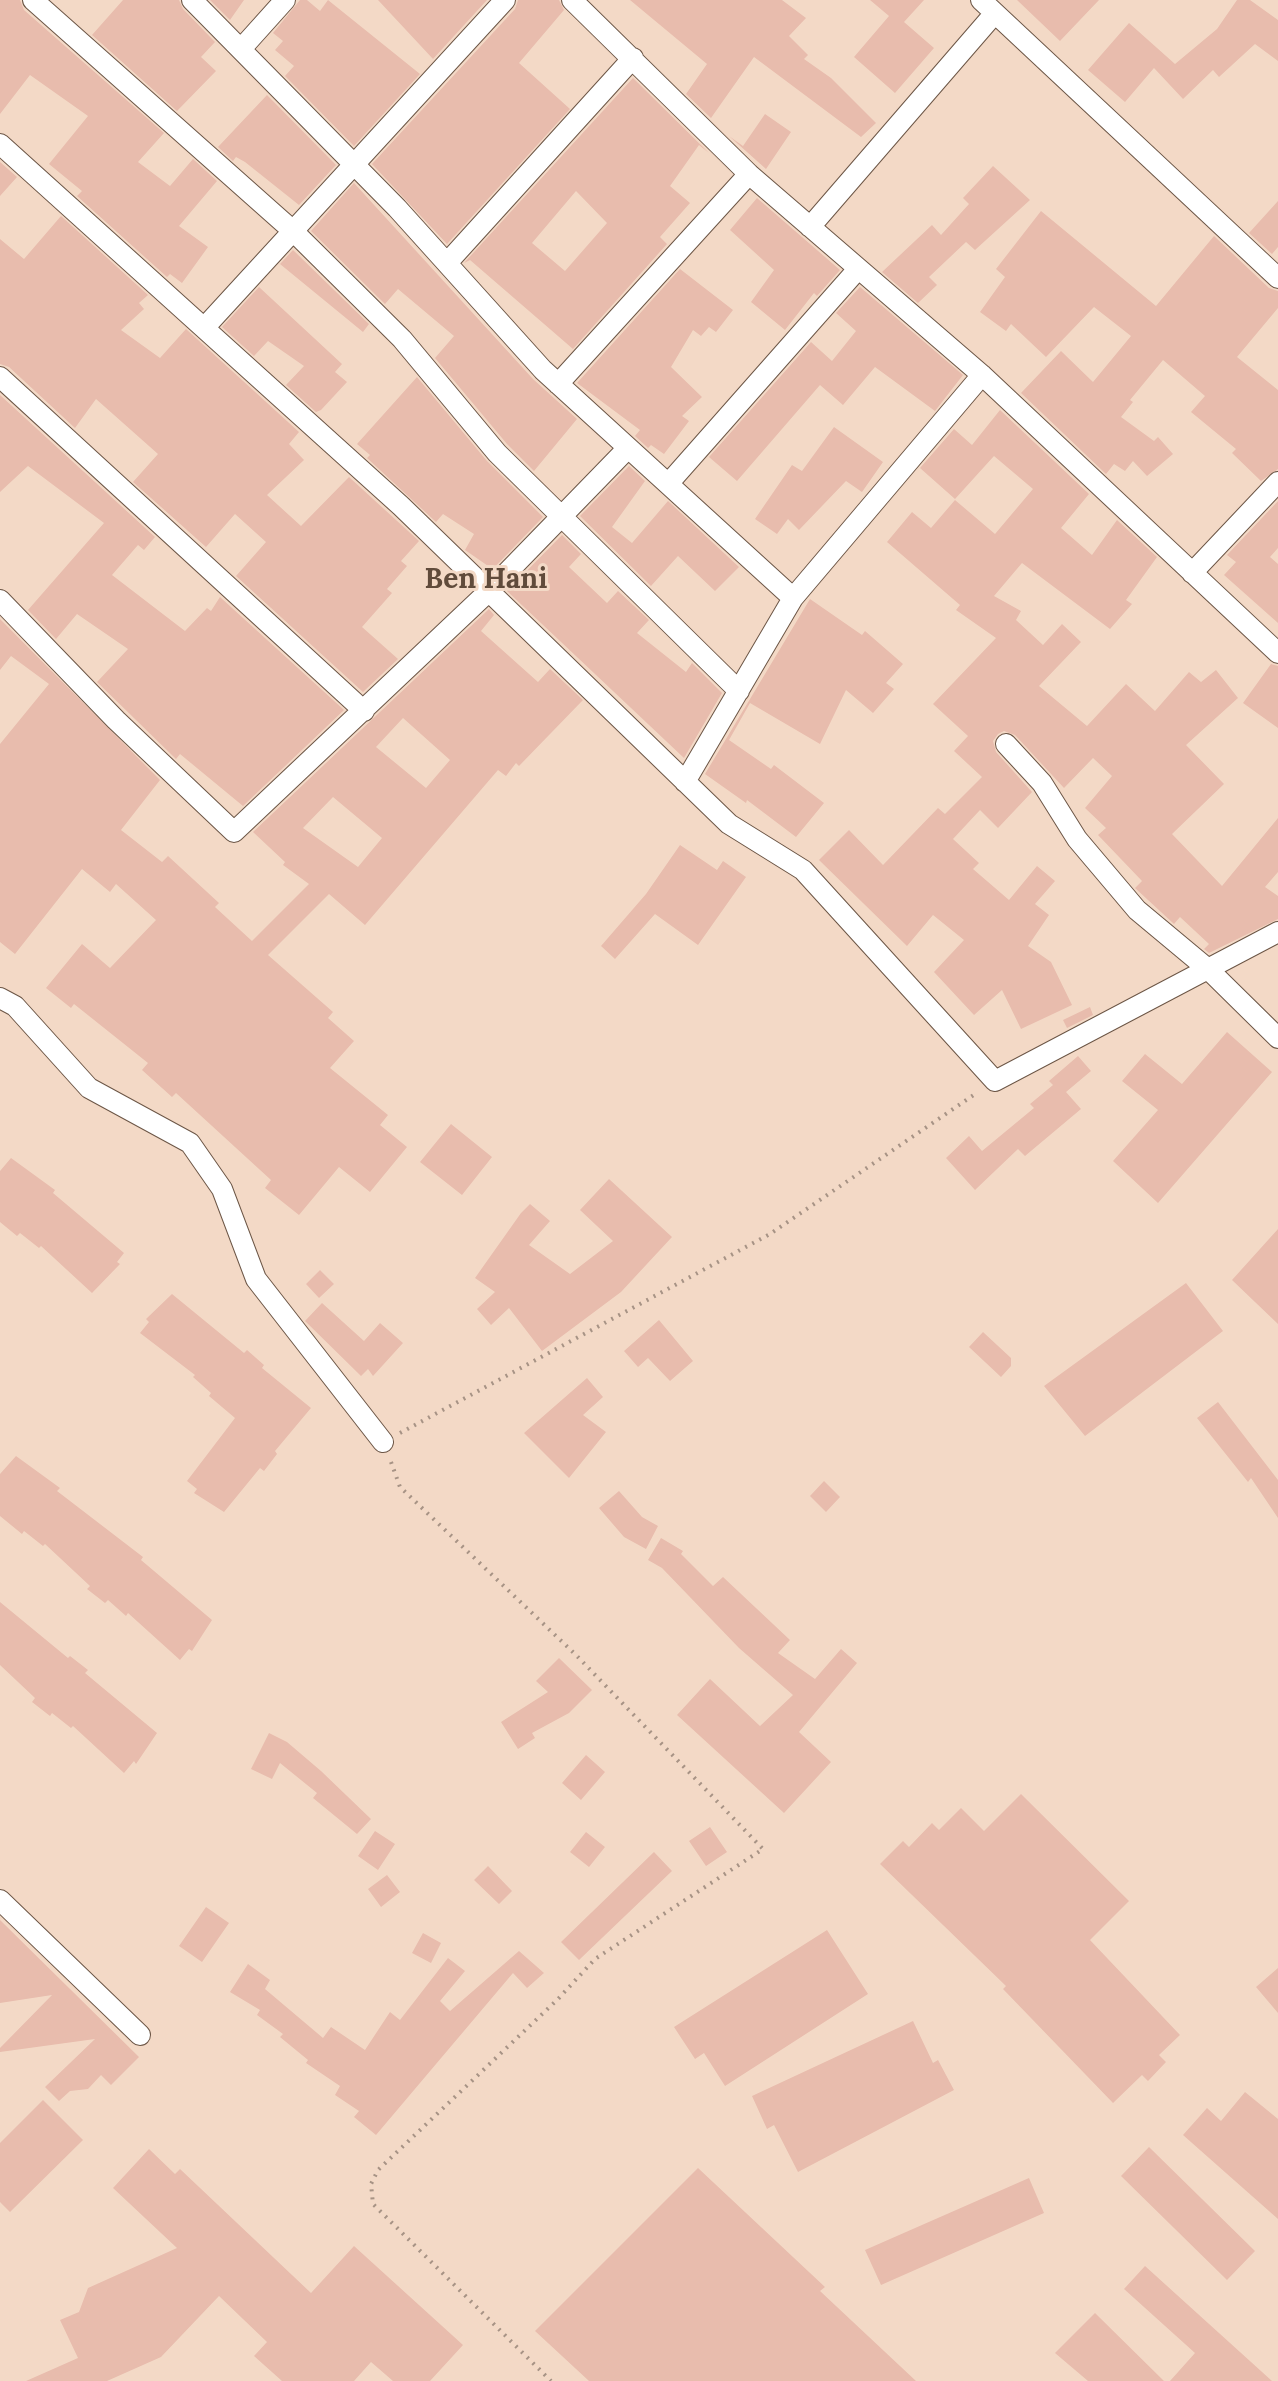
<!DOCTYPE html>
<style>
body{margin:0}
canvas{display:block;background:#f3d9c6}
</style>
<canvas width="1278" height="2381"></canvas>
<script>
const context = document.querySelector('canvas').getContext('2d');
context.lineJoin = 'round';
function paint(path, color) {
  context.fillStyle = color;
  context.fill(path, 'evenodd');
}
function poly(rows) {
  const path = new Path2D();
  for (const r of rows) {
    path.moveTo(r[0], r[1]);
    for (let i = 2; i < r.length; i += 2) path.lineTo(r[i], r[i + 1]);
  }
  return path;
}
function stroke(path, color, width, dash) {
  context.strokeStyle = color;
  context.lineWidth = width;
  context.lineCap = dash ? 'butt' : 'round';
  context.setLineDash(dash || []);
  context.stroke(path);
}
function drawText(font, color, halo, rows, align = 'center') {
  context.font = font + ' Lora,serif';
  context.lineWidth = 6;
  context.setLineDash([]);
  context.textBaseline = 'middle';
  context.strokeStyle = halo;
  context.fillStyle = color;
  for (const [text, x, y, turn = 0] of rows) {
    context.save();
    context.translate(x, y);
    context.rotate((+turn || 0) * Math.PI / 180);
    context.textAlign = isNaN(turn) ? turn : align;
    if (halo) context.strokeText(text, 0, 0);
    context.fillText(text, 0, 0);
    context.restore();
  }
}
paint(poly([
 [0,0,20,0,24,10,164,133,138,162,170,186,193,159,217,181,179,226,208,247,182,283,170,274,167,277,77,196,82,191,49,164,88,116,30,75,0,114],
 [123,0,179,0,183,9,215,42,201,57,216,71,177,111,92,35],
 [210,0,244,0,230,20],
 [300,0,307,0,320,11,328,0,420,74,354,146,285,76,294,66,275,50,283,41,273,33],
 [378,0,487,0,433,59],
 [518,0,559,0,564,10,519,63,570,109,447,244,372,164,515,9],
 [630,0,782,0,806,18,789,36,808,55,804,59,831,78,876,123,861,137,754,57,711,118,686,94,707,64],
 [870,0,924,0,904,22,934,48,895,93,854,57,889,16],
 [1017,0,1099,0,1060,41],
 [1237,0,1250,0,1278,20,1278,61,1255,44,1219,77,1213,70,1183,99,1154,68,1125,102,1088,70,1129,23,1175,64,1217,29],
 [633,78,709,153,699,145,670,186,690,203,660,237,667,244,573,349,470,260,464,263],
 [576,191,607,223,565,271,532,243],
 [267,95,336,165,299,205,245,162,236,157,233,161,218,147],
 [765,114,791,132,766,169,729,136,743,146],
 [0,162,17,177,0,196],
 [993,166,1030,200,975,250,966,242,929,277,937,285,918,303,882,272,932,225,941,235,969,204,963,198],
 [354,183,533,379,577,419,534,471,507,444,435,358,454,336,398,289,385,304,311,231],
 [757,198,840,270,817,296,814,293,785,330,751,302,774,270,730,230],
 [1278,201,1278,247,1272,254,1249,233],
 [1041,211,1156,306,1214,236,1269,288,1278,291,1278,308,1237,357,1278,390,1278,469,1261,481,1232,453,1236,449,1191,412,1205,396,1163,360,1130,400,1133,402,1121,417,1154,441,1158,437,1173,454,1147,476,1133,461,1125,471,1114,464,1106,474,1021,393,1061,351,1093,382,1131,336,1094,307,1046,357,1011,324,1006,331,980,312,1005,277,996,269],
 [61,216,148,295,139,303,144,309,121,330,160,358,186,329,299,432,289,444,304,460,267,495,301,526,349,477,419,541,401,561,407,566,387,589,392,593,362,627,398,659,363,692,236,576,266,542,235,514,206,547,133,482,158,454,96,399,75,428,9,367,0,364,0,239,24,259],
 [293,250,369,324,363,332,280,264],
 [680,269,733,310,716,332,709,327,701,336,693,330,671,367,702,397,682,416,689,421,664,454,651,445,648,448,635,436,640,430,577,383],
 [259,287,342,364,335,372,347,382,321,410,316,412,286,385,304,366,268,341,254,356,222,327],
 [860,287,963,375,935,411,875,367,843,405,820,385,737,481,709,457,811,342,832,361,856,331,836,313],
 [417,377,487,461,543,517,489,573,491,568,465,550,474,534,443,514,436,522,367,458,370,455,357,444],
 [0,395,155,537,144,550,138,545,112,575,185,631,207,608,211,611,220,597,344,710,243,806,180,754,176,759,97,682,128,649,77,614,56,639,28,610,104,523,28,466,0,492],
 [1000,410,1089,494,1061,528,1092,555,1117,520,1157,557,1126,600,1132,604,1110,629,1022,563,994,596,1021,611,1016,620,1043,645,1062,624,1081,642,1039,686,1087,726,1126,684,1155,711,1189,672,1201,682,1216,670,1238,698,1186,745,1224,784,1172,834,1222,886,1278,818,1278,872,1265,887,1278,896,1278,919,1209,953,1204,949,1209,944,1180,917,1174,924,1135,888,1142,881,1098,835,1106,828,1085,808,1112,776,1093,758,1064,788,1015,735,1004,731,998,734,993,741,996,752,1032,792,998,828,980,810,953,839,979,863,973,869,1009,900,1037,866,1055,881,1035,904,1049,915,1028,946,1051,962,1072,1005,1021,1029,1002,990,974,1015,934,972,964,940,933,915,907,946,819,860,849,830,883,865,938,808,945,814,982,777,954,751,968,736,933,704,996,638,956,610,960,605,887,542,912,512,931,528,955,500,995,534,1033,489,994,456,955,499,920,468,954,429,972,445],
 [834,427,883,462,862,492,846,481,799,530,788,519,777,534,755,519,792,465,802,471],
 [629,466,645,481,612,527,632,543,668,501,739,567,715,591,678,556,651,586,580,516],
 [1278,501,1278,548,1270,557,1278,564,1278,623,1224,575,1236,562,1227,555],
 [562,535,581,554,569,567,607,603,618,591,649,620,637,633,686,672,692,663,722,693,684,758,507,591],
 [810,599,862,635,865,631,903,664,886,683,894,689,873,713,846,690,820,744,750,703,729,740,771,769,774,765,824,803,796,837,747,800,746,803,705,774],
 [489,609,494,615,481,631,538,682,550,669,583,700,519,766,516,763,506,776,498,770,365,925,329,894,268,955,333,1012,328,1018,354,1041,330,1068,388,1115,380,1125,407,1147,370,1192,339,1167,299,1215,265,1188,271,1180,176,1093,172,1097,142,1070,148,1063,74,1004,71,1008,46,988,82,944,110,968,156,920,116,884,110,892,82,869,15,954,0,942,0,744,49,684,11,656,0,670,0,619,160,780,121,830,162,862,168,856,219,903,215,907,252,941,309,884,283,865,285,862,253,832],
 [403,718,450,760,426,788,376,747],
 [333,797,382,838,358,867,303,828],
 [1271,664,1278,666,1278,728,1243,703],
 [680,845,717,870,723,861,746,877,698,945,655,914,615,959,601,946,646,894],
 [1090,1007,1093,1015,1067,1028,1063,1020],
 [1227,1032,1272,1072,1158,1203,1113,1161,1158,1110,1122,1081,1145,1054,1182,1084],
 [1078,1056,1091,1071,1066,1092,1081,1109,1025,1156,1018,1149,975,1190,946,1158,969,1136,982,1151,1034,1108,1030,1104,1053,1085,1049,1081],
 [451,1124,492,1157,462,1195,420,1162],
 [11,1158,55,1190,53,1193,124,1253,117,1262,120,1264,92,1293,41,1246,39,1248,20,1233,17,1236,0,1222,0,1171],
 [609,1179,672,1237,621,1292,542,1351,509,1308,491,1325,477,1309,495,1292,475,1278,521,1213,530,1204,550,1221,529,1245,570,1274,613,1241,580,1210],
 [1278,1229,1278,1324,1232,1280],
 [320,1270,334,1284,319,1298,306,1284],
 [1186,1283,1223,1331,1085,1436,1044,1386],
 [172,1294,244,1353,247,1350,264,1365,262,1368,311,1408,275,1451,277,1454,264,1471,260,1468,224,1512,194,1493,197,1489,187,1481,235,1418,209,1396,211,1393,193,1377,195,1375,140,1333,149,1322,146,1319],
 [322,1303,364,1341,380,1323,403,1343,373,1376,368,1369,361,1376,305,1321],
 [659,1320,693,1361,670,1381,648,1358,638,1367,624,1351],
 [983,1332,1011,1358,1011,1366,1001,1377,969,1347],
 [587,1378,603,1397,583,1415,606,1432,569,1478,524,1433],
 [1218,1402,1278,1480,1278,1518,1251,1478,1248,1482,1197,1418],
 [16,1456,60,1488,57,1491,143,1557,141,1560,212,1620,192,1651,189,1649,180,1660,128,1613,126,1616,108,1600,105,1603,87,1589,90,1586,45,1544,43,1546,24,1531,22,1534,0,1516,0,1474],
 [824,1481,840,1497,826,1512,810,1496],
 [619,1491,642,1517,658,1526,646,1549,624,1537,599,1508],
 [661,1538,683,1551,681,1554,713,1586,723,1577,790,1640,778,1653,815,1679,841,1649,857,1663,799,1732,831,1762,784,1813,677,1715,710,1679,760,1726,793,1695,739,1648,662,1568,648,1560],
 [0,1602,68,1658,70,1656,88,1670,85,1673,157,1733,136,1764,134,1761,124,1773,73,1726,71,1728,52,1713,50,1716,32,1702,35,1698,0,1665],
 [559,1658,592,1690,569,1713,532,1733,535,1738,518,1749,501,1722,548,1692,536,1681],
 [269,1733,287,1742,321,1771,371,1819,357,1834,313,1798,317,1793,280,1763,272,1779,251,1769],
 [586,1755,605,1772,581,1800,562,1783],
 [1021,1794,1129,1901,1090,1940,1180,2035,1159,2055,1166,2062,1148,2081,1142,2075,1113,2103,1003,1989,1006,1986,880,1864,903,1841,909,1847,932,1823,939,1830,961,1808,984,1831],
 [710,1827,727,1852,706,1866,689,1841],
 [375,1831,395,1844,378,1870,358,1856],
 [586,1832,605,1847,589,1867,570,1852],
 [654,1852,672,1871,579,1960,561,1942],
 [488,1866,512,1891,499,1904,474,1880],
 [387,1875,400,1892,381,1907,368,1889],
 [206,1907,229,1923,202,1962,179,1946],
 [0,1920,139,2057,111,2085,101,2075,88,2089,70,2091,59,2101,45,2087,95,2039,0,2052,0,2048,52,1995,0,2003],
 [827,1930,868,1994,725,2086,704,2053,695,2059,674,2027],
 [423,1933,441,1943,431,1963,412,1953],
 [519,1951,544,1973,527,1988,513,1973,376,2135,354,2117,359,2111,335,2095,340,2086,306,2063,308,2060,280,2037,283,2034,257,2015,260,2010,230,1992,248,1964,270,1980,265,1989,323,2038,331,2027,365,2050,390,2012,400,2020,448,1958,465,1971,440,2001,450,2011],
 [1278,1968,1278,2013,1256,1987],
 [913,2021,933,2063,938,2060,954,2090,798,2172,774,2125,767,2129,752,2096],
 [1245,2092,1278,2119,1278,2219,1183,2135,1207,2108,1221,2121],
 [43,2100,83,2140,10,2212,0,2202,0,2143],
 [1149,2147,1255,2251,1227,2280,1121,2176],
 [149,2149,175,2174,180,2169,311,2293,354,2246,463,2345,430,2381,393,2381,371,2362,354,2381,282,2381,254,2356,267,2342,219,2296,161,2357,107,2381,26,2381,78,2358,60,2320,79,2312,88,2288,177,2248,113,2188],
 [698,2168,825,2287,820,2291,916,2381,589,2381,535,2331],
 [1029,2178,1044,2213,881,2285,865,2250],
 [1145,2266,1272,2381,1170,2381,1195,2353,1124,2289],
 [1095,2313,1164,2381,1088,2381,1055,2353]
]), '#e8bcad');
const minor = poly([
 [33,0,293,231,402,339,497,453,739,691],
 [192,0,397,208,543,370,793,598],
 [572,0,749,174,982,375,1278,653],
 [981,0,1278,278],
 [241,49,285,0],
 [0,144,401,506,729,824,803,870,995,1081,1278,932],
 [810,227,995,13],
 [447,263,633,58],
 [204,328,505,0],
 [0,377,364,711],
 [558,384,749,174],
 [668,484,858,269],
 [1192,573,1278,482],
 [0,600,116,720,234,832,489,591,628,448],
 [1006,744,1042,783,1077,839,1137,910,1209,970,1278,1038],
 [685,782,793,598,982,375],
 [0,998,15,1006,89,1088,190,1143,222,1189,256,1279,383,1442],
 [0,1900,140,2035]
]);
stroke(minor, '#6c5646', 22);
stroke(poly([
 [400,1433,770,1234,978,1092],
 [391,1462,400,1487,576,1655,763,1849,595,1959,558,1999,378,2170,371,2184,373,2204,551,2381]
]), '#a79385', 4, [2, 6]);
stroke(minor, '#fff', 20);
drawText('bold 28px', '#604b3b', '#f3d9c6', [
 ["Ben Hani",486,580]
]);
</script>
